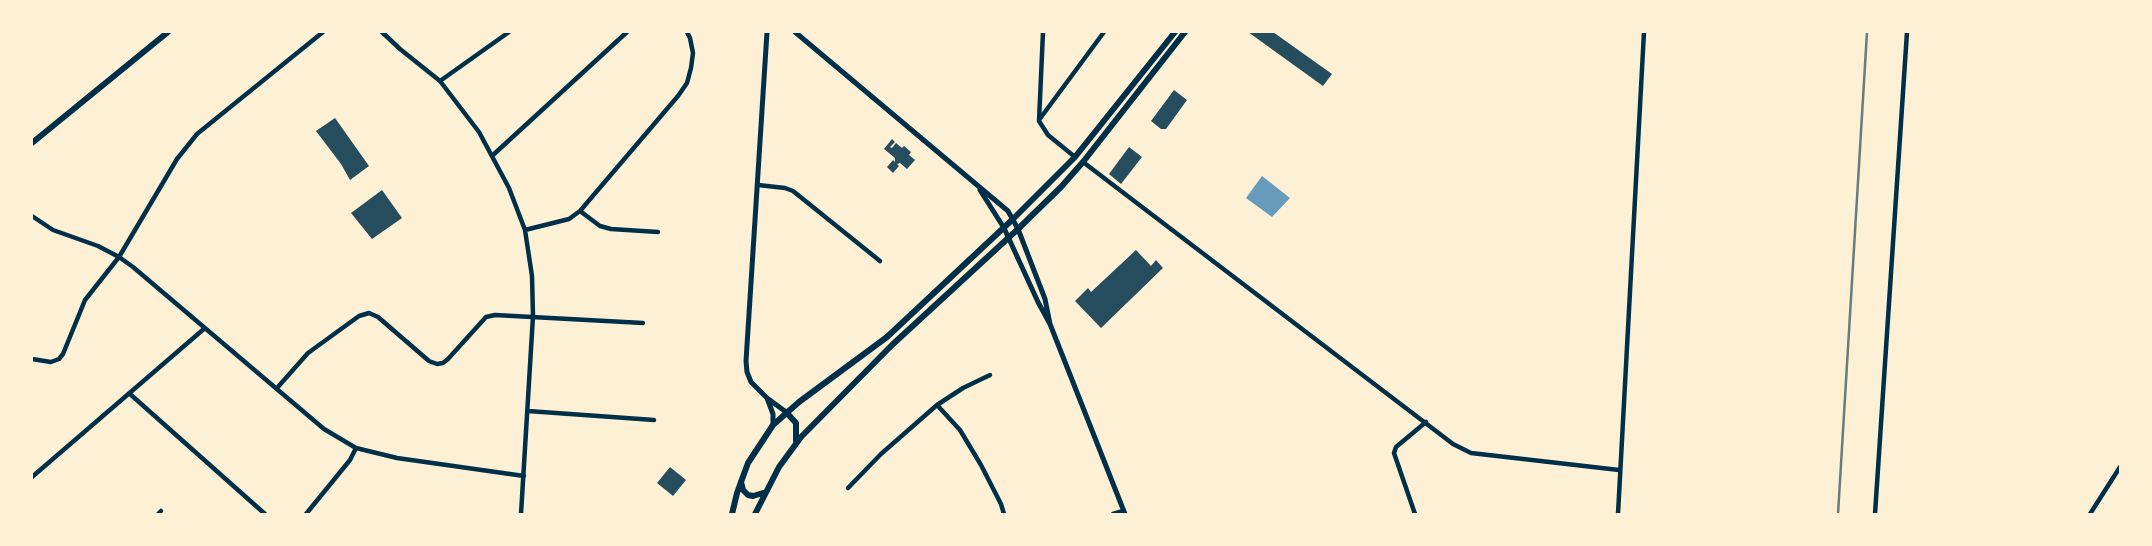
<!DOCTYPE html>
<style>
body{margin:0}
#map{position:relative;width:2152px;height:546px;overflow:hidden;background:#fdf0d5;font-family:"Asap Condensed",sans-serif}
canvas{display:block}
.frame{position:absolute;inset:0;border:33px solid #fdf0d5;pointer-events:none}
</style>
<div id="map">
<canvas width="2152" height="546"></canvas>
<div class="frame"></div>
</div>
<script>
const context = document.querySelector('canvas').getContext('2d');
context.lineJoin = 'round';
function paint(path, color) {
  context.fillStyle = color;
  context.fill(path, 'evenodd');
}
function poly(rows) {
  const path = new Path2D();
  for (const r of rows) {
    path.moveTo(r[0], r[1]);
    for (let i = 2; i < r.length; i += 2) path.lineTo(r[i], r[i + 1]);
  }
  return path;
}
function stroke(path, color, width, dash) {
  context.strokeStyle = color;
  context.lineWidth = width;
  context.lineCap = dash ? 'butt' : 'round';
  context.setLineDash(dash || []);
  context.stroke(path);
}
paint(poly([
 [1262,176,1290,198,1272,217,1246,198]
]), '#669bbc');
paint(poly([
 [1248,32,1273,32,1332,74,1323,86],
 [1174,90,1187,100,1166,129,1161,129,1151,121],
 [335,118,369,166,350,180,341,164,316,131],
 [892,139,895,142,890,147,892,148,896,143,902,148,904,146,911,152,909,155,915,160,907,169,900,163,897,164,899,166,893,173,887,167,893,160,895,162,895,158,884,149],
 [1129,147,1142,157,1121,184,1109,174],
 [382,190,402,218,372,239,351,213],
 [1136,250,1151,266,1156,260,1163,268,1101,328,1075,301,1088,288,1091,292],
 [670,467,686,480,673,496,657,483]
]), '#264d5e');
stroke(poly([
 [382,32,400,49,440,81,479,132,509,188,525,230,532,276,533,316,521,514],
 [1043,32,1039,121,1048,135,1075,157],
 [440,81,509,32],
 [1039,120,1104,32],
 [493,155,627,32],
 [1083,162,1453,444,1471,453,1619,470],
 [758,185,785,188,793,191,880,261],
 [580,211,600,226,611,229,658,232],
 [32,216,53,230,98,246,119,257,133,267,324,429,356,448,397,458,524,476],
 [525,230,569,219,580,211,678,96,687,83,691,68,693,53,690,38,687,32],
 [32,359,51,362,59,359,63,354,85,300,119,257,177,159,197,134,323,32],
 [277,388,308,353,359,316,369,313,378,317,429,361,437,364,443,363,448,359,486,317,495,315,643,323],
 [130,394,265,514],
 [937,405,963,388,990,375],
 [528,411,654,420],
 [32,477,205,328],
 [848,488,881,454,937,405,960,430,981,465,1001,504,1004,514],
 [158,514,161,511],
 [306,514,350,460,356,448],
 [1113,514,1123,511],
 [1415,514,1394,453,1396,447,1426,422],
 [1618,514,1644,32],
 [1875,514,1907,32],
 [2090,514,2120,467]
]), '#003049', 4.5);
stroke(poly([
 [767,32,746,361,747,372,751,382,767,398,786,412],
 [795,32,1008,211,1018,229,1045,299,1050,324],
 [980,190,1004,228,1038,302,1050,324,1125,514],
 [767,398,773,414,773,425]
]), '#003049', 5);
stroke(poly([
 [32,143,168,32],
 [786,412,796,423,796,441],
 [741,482,743,490,748,495,753,496,763,493],
 [732,514,737,493,748,463,773,425,799,402,887,337,1013,219,1075,157,1175,32],
 [755,514,779,467,801,437,892,345,1018,229,1061,187,1083,162,1185,32]
]), '#003049', 6);
stroke(poly([
 [1838,514,1867,32]
]), '#657d81', 2.5);
</script>
